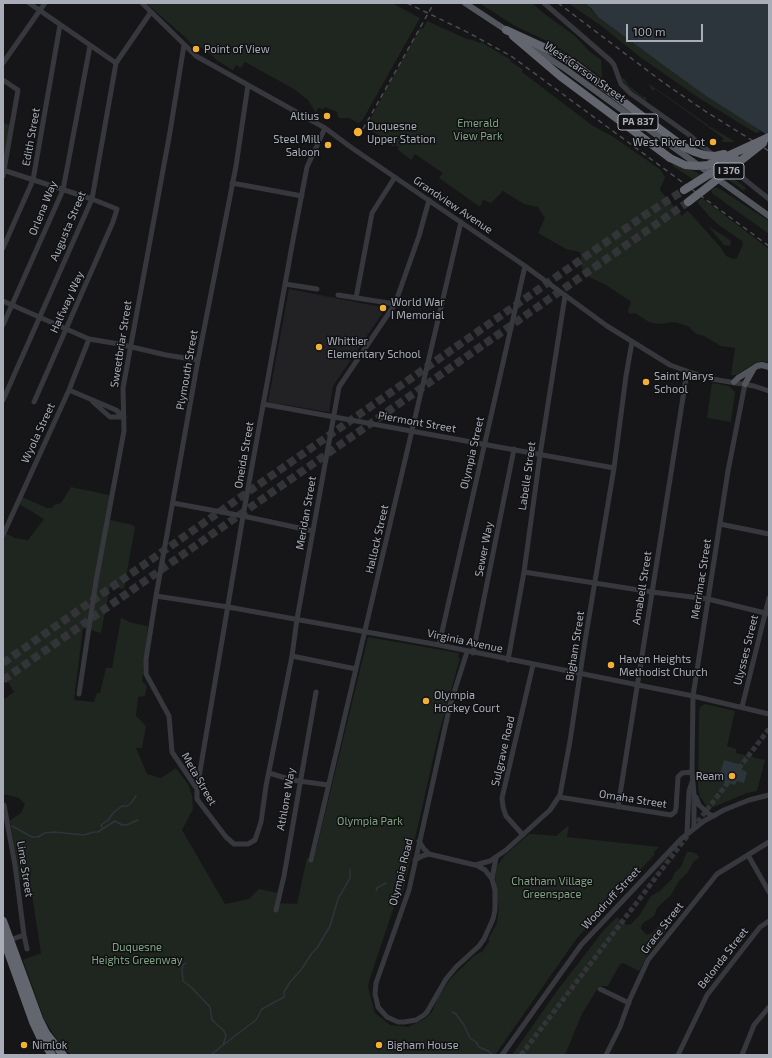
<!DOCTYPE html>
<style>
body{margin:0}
#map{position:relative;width:772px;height:1058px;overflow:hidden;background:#161618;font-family:"Exo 2",sans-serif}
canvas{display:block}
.frame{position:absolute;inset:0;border:4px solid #a8adb8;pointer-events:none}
.scale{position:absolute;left:626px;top:24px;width:77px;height:18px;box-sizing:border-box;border:2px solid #a8adb8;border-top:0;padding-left:5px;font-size:12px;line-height:14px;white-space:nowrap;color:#a8adb8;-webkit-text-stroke:3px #111113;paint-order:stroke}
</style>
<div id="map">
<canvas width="772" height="1058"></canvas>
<div class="frame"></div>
<div class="scale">100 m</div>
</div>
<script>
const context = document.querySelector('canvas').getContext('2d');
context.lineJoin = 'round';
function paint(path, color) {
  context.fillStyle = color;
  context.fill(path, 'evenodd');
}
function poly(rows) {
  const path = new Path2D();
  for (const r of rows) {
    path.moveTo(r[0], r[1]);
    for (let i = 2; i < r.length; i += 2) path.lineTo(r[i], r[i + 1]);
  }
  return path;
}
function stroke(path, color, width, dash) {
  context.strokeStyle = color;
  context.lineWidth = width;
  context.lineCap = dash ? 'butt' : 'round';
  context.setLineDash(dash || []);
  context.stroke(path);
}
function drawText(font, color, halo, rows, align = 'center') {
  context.font = font + ' "Exo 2",sans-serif';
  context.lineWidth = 3;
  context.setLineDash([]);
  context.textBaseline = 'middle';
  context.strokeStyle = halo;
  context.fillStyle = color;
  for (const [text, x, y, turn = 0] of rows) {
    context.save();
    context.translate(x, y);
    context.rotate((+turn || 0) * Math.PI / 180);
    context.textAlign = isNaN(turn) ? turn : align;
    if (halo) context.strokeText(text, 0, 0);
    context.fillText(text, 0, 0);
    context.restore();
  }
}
paint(poly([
 [289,289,386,308,333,386,329,412,268,402]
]), '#222225');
paint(poly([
 [146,3,392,3,420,18,362,121,358,123,349,118,340,118,338,117,337,112,325,107,323,109,318,108,316,113,308,100,294,89,245,62,241,68,236,65,233,70,218,61,204,49,191,44,185,37],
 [479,3,532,3,546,15,575,36,590,52,601,60,602,78,578,60,545,40,515,26],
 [568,3,584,3,587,5,598,17,670,70,706,96,760,130,759,132,757,133,754,132,699,98,640,57,600,25],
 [427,21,469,40,470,39,480,43,481,42,511,60,510,61,523,70,522,72,593,126,612,136,661,170,665,177,660,190,682,216,687,211,690,213,721,248,726,256,733,259,737,258,743,244,742,241,719,225,710,217,697,202,702,198,769,249,769,363,763,361,755,363,736,375,731,375,735,348,721,346,704,336,696,334,689,327,685,325,674,322,659,324,649,322,635,313,629,314,628,310,631,303,630,301,606,285,591,278,583,271,580,262,581,256,580,252,566,249,538,233,545,218,538,207,524,204,503,191,491,203,483,200,480,207,439,178,443,173,415,154,411,160,397,149,399,147,395,145,393,147,386,139,366,128,386,89,420,28,423,29],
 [623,78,624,78,629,86,643,97,646,97,646,101,627,87,622,80],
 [649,84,708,125,707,126,655,89,652,91],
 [3,123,10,125,3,165],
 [709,126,724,135,735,142,722,142,723,138,708,127],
 [672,163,690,169,701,175,694,180,673,166],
 [729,175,746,188,744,191,726,178],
 [714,188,718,188,723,191,769,221,769,234,713,194,711,191],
 [708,226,730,240,731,243,730,246,724,245],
 [712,383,729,386,735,392,731,422,707,418],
 [71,487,114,496,110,520,133,525,133,526,135,527,124,589,110,587,101,633,83,628,74,700,94,702,97,693,100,693,106,668,112,668,121,618,132,623,148,626,142,681,147,686,145,696,138,697,136,716,146,726,142,748,136,748,147,774,161,778,176,768,188,784,192,795,193,809,182,830,225,904,249,899,259,889,278,893,276,903,297,904,307,858,314,859,368,637,459,653,458,657,460,658,439,733,403,891,399,892,370,978,368,987,375,1013,390,1025,408,1027,426,1018,432,1012,438,997,451,978,474,956,479,953,482,952,489,942,489,938,497,923,499,906,498,905,495,877,497,866,504,856,529,834,532,834,556,836,569,825,567,837,659,847,654,852,655,854,577,938,495,1055,72,1055,62,1048,44,1019,23,960,41,953,31,888,24,889,23,880,20,880,10,820,21,813,25,804,19,798,3,794,3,700,14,692,3,673,3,532,15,538,28,540,44,519,19,504,22,497,47,508,52,508,54,505,61,503],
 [705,704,735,711,727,746,736,749,736,753,765,760,757,791,747,793,711,808,706,806,700,796,698,789,699,711,700,707],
 [687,852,692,852,697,854,699,858,694,861,688,872,679,881,671,895,657,908,654,916,642,924,641,929,647,935,651,934,663,922,670,926,647,956,639,971,623,963,620,964,608,986,599,986,582,1014,565,1055,512,1055,557,991,603,931,617,917,627,925,631,924,639,916,651,896,660,891,672,879,674,873,681,867]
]), '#1e261f');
paint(poly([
 [584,3,769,3,769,136,706,96,670,70,598,17,591,8],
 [724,760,741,765,740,769,747,772,744,783,737,781,735,785,718,780]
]), '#2c353c');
stroke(poly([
 [131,803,136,796],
 [12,826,32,837,38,837,45,833,54,832,84,835,94,832,98,832,115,821,122,825,127,825,138,820],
 [103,829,101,825,108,820,114,812,122,806,127,806,130,804],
 [376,891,377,888,386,883],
 [186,963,183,965,182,970,183,981,191,987,210,1007,212,1020,224,1031,226,1036,223,1045,211,1055],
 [452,1012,456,1014,464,1025,470,1038,476,1042,479,1047,488,1051,493,1055],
 [223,1045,256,1020,262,1009,284,997,284,992,290,982,301,970,312,953,317,948,330,926,338,899,350,878,350,869]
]), '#2c353c', 1.5);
stroke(poly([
 [693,828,769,729],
 [521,1055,688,835]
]), '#333438', 5, [5, 2.5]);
stroke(poly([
 [3,663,645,215,681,192],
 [3,680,688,202]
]), '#333438', 8, [8, 4]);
stroke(poly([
 [29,3,116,63],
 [142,3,196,56,325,128,352,148,525,266,607,326,670,365,692,373,712,379,754,386,769,391],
 [544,3,611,61,614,65,621,84,630,93,688,134,713,155],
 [3,63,45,3],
 [3,80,18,90,3,176],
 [248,85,236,166,198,360,156,596,146,659,146,674,169,716,172,752,197,789,197,799,226,837,234,844,248,844,255,840,261,822,266,786,292,656,297,619,339,387,395,304,419,236,429,200],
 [729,167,769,199],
 [3,170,92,199,117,209,113,222,34,402],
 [232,183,302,196],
 [3,248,33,180,60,25],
 [285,284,317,289],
 [338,295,395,304],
 [356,298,372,213,395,177],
 [3,301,89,339,119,344,166,355,198,360],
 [3,325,63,190,90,46],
 [69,390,116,410,124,417],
 [3,400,92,199,116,63,151,12],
 [93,402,110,417,124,417],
 [263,404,614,468],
 [173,503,243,516,313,531],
 [720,524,769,534],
 [3,535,69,390,89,339],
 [524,572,652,592,708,599,769,614],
 [156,596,228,607,439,645,693,696,769,714],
 [439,645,525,266],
 [467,652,450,705,409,890,376,983,375,994,377,1002,378,1007,387,1017,398,1022,404,1022,416,1020,424,1015,427,1012,446,979,456,967,479,946,484,939,493,919,495,910,495,890,492,879,496,858],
 [473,653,514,449],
 [292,656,356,669],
 [508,660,524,572,540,455,565,296],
 [79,694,96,581,124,431,123,388,170,132,184,45],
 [742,707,769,598],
 [269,773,292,780,328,785],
 [197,789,243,516,293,240,307,167,325,128],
 [559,797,671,815,675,812,676,808,678,777,682,773,692,772],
 [696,797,699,805,709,814,714,816],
 [4,805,15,865,24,935,27,949],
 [618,807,687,372],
 [694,828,694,794,692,772,693,696,728,471,745,384],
 [687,833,689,791,692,782],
 [523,835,506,816,503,807,502,798,533,665],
 [419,841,424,849,429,854],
 [748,855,769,892],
 [311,860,461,222],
 [415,860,422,856,429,854,475,865,490,861,506,850,550,810,560,795,570,741,585,641,614,468,626,376,632,342],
 [476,865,485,870,492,879],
 [276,910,284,876,316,692],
 [10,940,24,935],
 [600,989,629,1003],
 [502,1055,581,945,681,839,704,821,724,810,749,800,769,795],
 [606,1055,620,1027,630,999,648,960,717,874,769,842],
 [678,1055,707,995,760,927,769,921],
 [742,1055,754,1025,769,1007]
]), '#37383d', 5);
stroke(poly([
 [465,3,509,32],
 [527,44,567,70,648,129,769,216],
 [734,382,738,378,754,368],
 [745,384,754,368,757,366,762,365,769,367]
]), '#53555c', 6);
stroke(poly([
 [506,30,554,52,573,63,638,113,684,147],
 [513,36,560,76,670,158],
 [3,921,39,1019,46,1033,63,1055],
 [3,938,33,1022,41,1039,52,1055]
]), '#63666e', 8);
stroke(poly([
 [407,3,469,33,511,56,769,246],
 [558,3,664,83,705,111,769,151],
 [363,129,434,3]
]), '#4a4c52', 1.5, [5, 4]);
stroke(poly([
 [684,147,695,152,704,155,715,156,724,154],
 [670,158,685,165,696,166,708,165,769,137],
 [684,190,735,158],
 [688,202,705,189,763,143]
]), '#63666e', 8);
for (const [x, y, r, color] of [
 [196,49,4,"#f2b134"],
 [327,116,4,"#f2b134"],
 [358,132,5,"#f2b134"],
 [713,142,4,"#f2b134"],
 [328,145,4,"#f2b134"],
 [383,308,4,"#f2b134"],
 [319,347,4,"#f2b134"],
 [646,382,4,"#f2b134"],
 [611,665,4,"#f2b134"],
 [426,701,4,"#f2b134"],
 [732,776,4,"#f2b134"],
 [24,1045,4,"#f2b134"],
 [379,1045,4,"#f2b134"]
]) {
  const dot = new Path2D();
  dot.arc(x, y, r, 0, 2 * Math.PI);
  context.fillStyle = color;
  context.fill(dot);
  stroke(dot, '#111113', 1.5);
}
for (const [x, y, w] of [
 [638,122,40],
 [729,171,30]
]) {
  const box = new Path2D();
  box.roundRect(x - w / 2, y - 8, w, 16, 3);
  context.fillStyle = '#111113';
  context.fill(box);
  stroke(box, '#a8adb8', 1);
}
drawText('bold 10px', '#a8adb8', null, [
 ["PA 837",638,122],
 ["I 376",729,171]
]);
drawText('11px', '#a8adb8', '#111113', [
 ["Point of View",204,49],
 ["Altius",319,116,"right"],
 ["Duquesne",367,126],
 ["Upper Station",367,139],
 ["Steel Mill",320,139,"right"],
 ["Saloon",320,152,"right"],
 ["West River Lot",705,142,"right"],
 ["World War",391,302],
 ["I Memorial",391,315],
 ["Whittier",327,341],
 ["Elementary School",327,354],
 ["Saint Marys",654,376],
 ["School",654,389],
 ["Haven Heights",619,659],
 ["Methodist Church",619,672],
 ["Olympia",434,695],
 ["Hockey Court",434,708],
 ["Ream",724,776,"right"],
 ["Nimlok",32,1045],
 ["Bigham House",387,1045]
], 'left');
drawText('11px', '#a8adb8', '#111113', [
 ["West Carson Street",585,72,35],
 ["Edith Street",31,137,-80],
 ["Grandview Avenue",453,205,34],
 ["Orlena Way",43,208,-68],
 ["Augusta Street",68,226,-67],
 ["Halfway Way",67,302,-66],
 ["Sweetbriar Street",121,344,-81],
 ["Plymouth Street",187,370,-80],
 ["Piermont Street",417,422,10],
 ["Wyola Street",38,433,-65],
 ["Olympia Street",472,453,-77],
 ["Oneida Street",244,455,-80],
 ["Labelle Street",527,476,-82],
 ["Meridan Street",306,513,-80],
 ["Hallock Street",377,539,-77],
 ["Sewer Way",484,549,-79],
 ["Merrimac Street",701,579,-81],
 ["Amabell Street",642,588,-81],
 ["Virginia Avenue",465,641,12],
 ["Bigham Street",575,646,-81],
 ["Ulysses Street",746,650,-76],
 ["Sulgrave Road",503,751,-77],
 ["Meta Street",199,779,60],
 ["Athlone Way",286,799,-80],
 ["Omaha Street",633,799,9],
 ["Lime Street",25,869,81],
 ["Olympia Road",401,872,-76],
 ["Woodruff Street",611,898,-47],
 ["Grace Street",662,928,-52],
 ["Belonda Street",723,958,-52]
]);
drawText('11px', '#7fa381', '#111113', [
 ["Emerald",478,123],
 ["View Park",478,136],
 ["Olympia Park",370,821],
 ["Chatham Village",552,881],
 ["Greenspace",552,894],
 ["Duquesne",137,947],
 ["Heights Greenway",137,960]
]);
</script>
